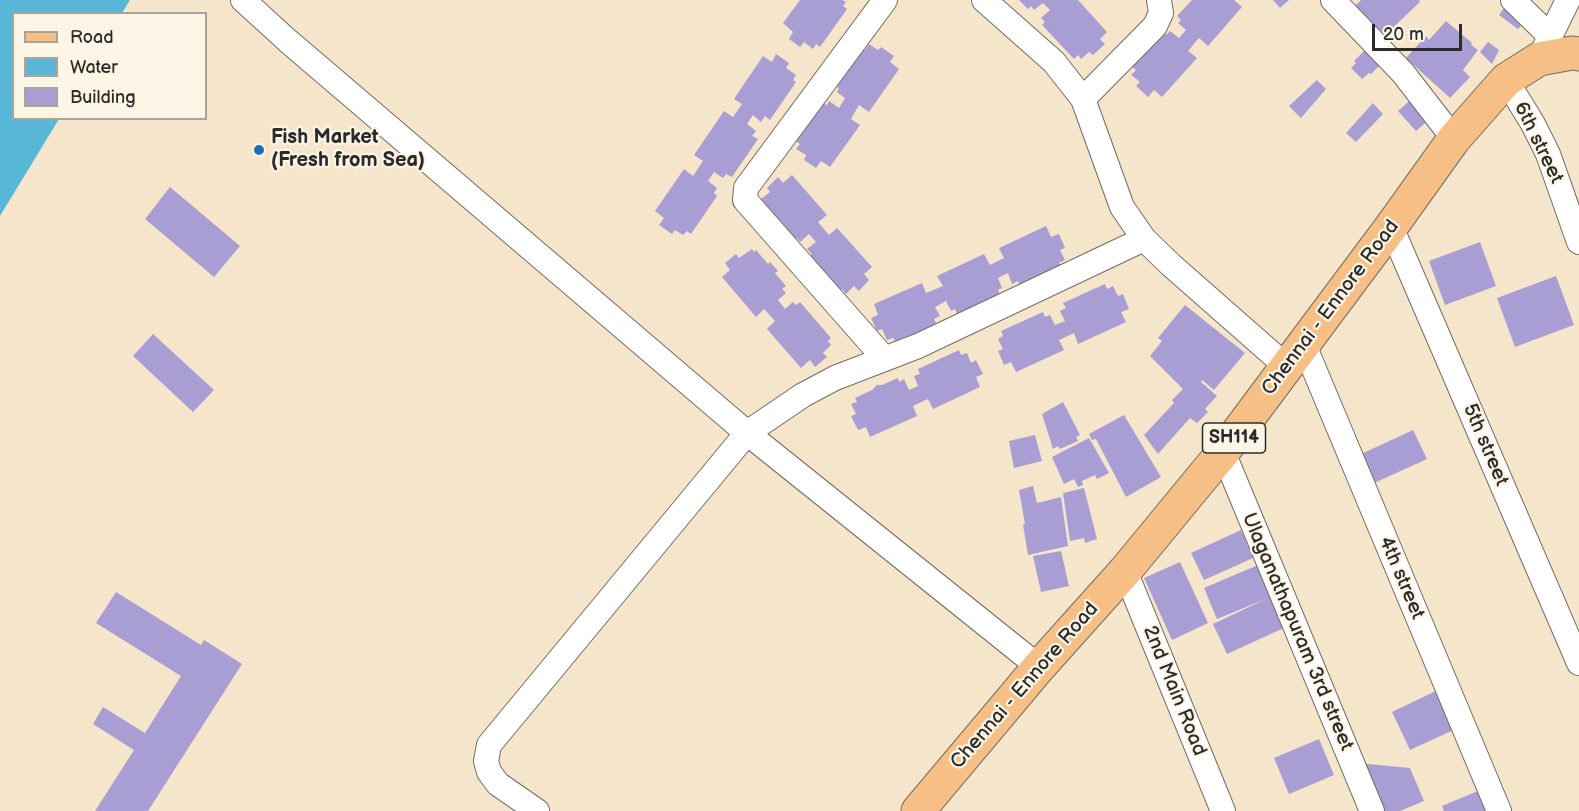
<!DOCTYPE html>
<style>
body{margin:0}
#map{position:relative;width:1579px;height:811px;overflow:hidden;background:#f5e5ca;font-family:"Balsamiq Sans",sans-serif}
canvas{display:block}
.legend{position:absolute;left:12px;top:12px;width:195px;height:108px;box-sizing:border-box;background:#fcf5e5;border:2px solid #a8a49b;margin:0;padding:8px 10px;list-style:none;font-size:18px;color:#2b2b2b}
.legend li{display:flex;align-items:center;gap:12px;height:30px}
.legend b{width:30px;border:2px solid #a8a49b}
.scale{position:absolute;left:1372px;top:24px;width:90px;height:27px;box-sizing:border-box;border:3px solid #2b2b2b;border-top:0;padding-left:8px;font-size:18px;line-height:21px;white-space:nowrap;color:#2b2b2b;-webkit-text-stroke:4px #fcf5e5;paint-order:stroke}
</style>
<div id="map">
<canvas width="1579" height="811"></canvas>
<ul class="legend">
<li><b style="height:8px;background:#f5bf86"></b>Road</li>
<li><b style="height:16px;background:#58b6d6"></b>Water</li>
<li><b style="height:16px;background:#a89ed4"></b>Building</li>
</ul>
<div class="scale">20 m</div>
</div>
<script>
const context = document.querySelector('canvas').getContext('2d');
context.lineJoin = 'round';
function paint(path, color) {
  context.fillStyle = color;
  context.fill(path, 'evenodd');
}
function poly(rows) {
  const path = new Path2D();
  for (const r of rows) {
    path.moveTo(r[0], r[1]);
    for (let i = 2; i < r.length; i += 2) path.lineTo(r[i], r[i + 1]);
  }
  return path;
}
function stroke(path, color, width, dash) {
  context.strokeStyle = color;
  context.lineWidth = width;
  context.lineCap = dash ? 'butt' : 'round';
  context.setLineDash(dash || []);
  context.stroke(path);
}
function drawText(font, color, halo, rows, align = 'center') {
  context.font = font + ' "Balsamiq Sans",sans-serif';
  context.lineWidth = 4.5;
  context.setLineDash([]);
  context.textBaseline = 'middle';
  context.strokeStyle = halo;
  context.fillStyle = color;
  for (const [text, x, y, turn = 0] of rows) {
    context.save();
    context.translate(x, y);
    context.rotate((+turn || 0) * Math.PI / 180);
    context.textAlign = isNaN(turn) ? turn : align;
    if (halo) context.strokeText(text, 0, 0);
    context.fillText(text, 0, 0);
    context.restore();
  }
}
paint(poly([
 [0,0,130,0,122,13,14,14,14,118,59,119,0,216]
]), '#58b6d6');
paint(poly([
 [800,0,842,0,846,2,843,6,847,9,820,47,816,44,813,49,804,42,800,47,789,39,793,32,783,23],
 [1019,0,1078,0,1107,32,1100,39,1105,44,1093,55,1089,52,1081,59,1078,55,1074,59,1042,25,1045,22,1041,18,1050,10,1043,3,1034,10,1031,6,1028,9],
 [1192,0,1234,0,1242,7,1208,46,1199,38,1188,51,1197,58,1162,97,1154,90,1148,97,1136,86,1140,82,1131,75,1136,70,1132,67,1163,32,1166,35,1170,31,1179,38,1186,30,1178,23,1181,20,1177,16],
 [1273,0,1289,0,1280,8],
 [1361,0,1419,0,1420,2,1385,35,1355,6],
 [1506,5,1525,21,1518,29,1499,15],
 [1446,21,1472,43,1471,45,1478,50,1463,70,1470,77,1450,98,1406,58,1426,36,1429,40],
 [1488,42,1499,50,1492,64,1480,52],
 [869,44,878,50,881,47,894,56,890,62,899,69,869,112,859,105,851,119,860,125,830,167,821,161,816,168,804,160,806,155,796,149,800,144,796,141,823,103,827,105,829,101,839,108,845,98,837,92,839,88,835,85,861,47,865,50],
 [1368,47,1383,62,1371,74,1369,73,1362,79,1351,68,1356,63,1354,61],
 [776,54,789,63,786,68,796,75,793,80,796,82,770,120,765,116,761,122,753,115,747,124,756,131,752,136,758,139,732,177,726,174,723,178,714,172,708,181,717,188,714,193,717,196,691,234,687,231,683,235,675,230,672,234,659,225,664,218,655,211,684,169,693,176,703,161,694,155,724,111,733,117,742,104,734,99,763,56,772,62],
 [1317,80,1326,89,1301,118,1289,106],
 [1413,98,1431,118,1416,131,1398,111],
 [1373,103,1383,114,1356,142,1346,133],
 [792,175,827,215,818,222,829,235,837,228,872,267,864,274,869,280,859,291,854,286,846,294,842,289,839,292,808,257,812,254,807,249,816,242,809,234,800,242,797,238,793,241,762,206,765,203,761,199,770,192,767,188,778,177,783,183],
 [170,187,240,246,214,277,145,219],
 [1046,226,1051,237,1059,234,1065,248,1060,250,1065,260,1059,263,1062,267,1020,286,1018,281,1012,284,1008,273,998,278,1002,288,998,290,1000,295,957,314,955,309,951,311,946,301,935,307,940,316,934,319,936,323,915,335,910,335,895,341,893,338,887,340,882,329,877,331,871,318,878,315,874,304,922,283,926,293,943,286,937,276,984,254,990,265,1004,258,999,248],
 [1480,242,1496,286,1445,305,1429,261],
 [752,249,754,252,756,250,768,264,770,262,778,271,775,273,786,286,782,289,786,293,778,300,785,309,793,302,796,305,800,302,831,338,828,341,831,345,823,353,827,357,815,367,810,360,801,368,767,329,775,321,764,309,756,317,722,277,730,270,725,263,736,254,739,258],
 [1556,276,1574,325,1515,347,1497,298],
 [1105,284,1107,289,1113,286,1118,296,1123,294,1129,309,1121,312,1126,322,1078,344,1074,333,1059,340,1064,350,1016,372,1011,362,1004,365,998,351,1003,349,998,339,1003,336,1001,331,1043,312,1045,317,1050,315,1055,325,1065,321,1060,311,1066,308,1063,303],
 [1185,305,1245,353,1214,390,1202,380,1201,382,1217,396,1205,409,1208,412,1197,423,1190,418,1158,454,1144,435,1174,403,1172,400,1183,389,1150,356,1162,341,1158,338],
 [153,334,214,390,193,412,133,356],
 [959,350,961,355,967,353,971,363,976,360,983,374,976,377,980,387,933,409,928,399,913,406,917,416,870,437,866,427,858,430,851,416,856,414,851,404,857,402,855,398,872,390,877,385,882,385,898,378,899,382,904,379,909,390,918,386,914,376,920,374,918,369],
 [1063,402,1080,435,1076,437,1078,441,1060,449,1058,446,1053,449,1042,414],
 [1124,415,1161,477,1126,497,1096,439,1092,440,1089,434],
 [1413,430,1427,459,1372,484,1359,455],
 [1035,435,1042,461,1014,468,1009,441],
 [1089,438,1109,473,1097,479,1095,475,1082,481,1083,485,1078,487,1074,479,1064,484,1052,457],
 [1033,486,1037,503,1061,497,1068,546,1028,555,1023,525,1025,524,1019,490],
 [1084,488,1097,539,1085,543,1084,538,1070,541,1063,493],
 [1241,530,1253,558,1204,580,1191,553],
 [1061,551,1069,586,1041,592,1033,556],
 [1180,562,1208,623,1172,640,1144,578],
 [1258,565,1286,627,1227,654,1213,624,1268,598,1217,619,1204,588],
 [116,592,201,645,204,640,242,664,148,811,95,811,134,750,93,724,103,707,145,733,181,676,96,623],
 [1440,689,1458,728,1410,750,1392,712],
 [1319,739,1334,775,1289,794,1274,758],
 [1358,763,1410,768,1424,801,1400,811,1379,811],
 [1485,788,1495,811,1444,811,1442,806]
]), '#a89ed4');
const minor = poly([
 [243,0,288,41,747,433,1039,667],
 [984,0,1054,62,1083,99,1122,207,1144,239,1171,265,1287,367],
 [1333,0,1403,73,1454,139],
 [1513,0,1550,36],
 [1539,59,1568,0],
 [1506,80,1533,124,1548,154,1579,242],
 [1083,99,1155,26,1161,13,1159,0],
 [1391,227,1579,663],
 [1304,345,1499,811],
 [884,358,745,200,746,188,885,0],
 [1223,452,1372,811],
 [1125,571,1223,811],
 [537,811,498,784,489,772,486,761,489,745,747,433,803,395,835,378,918,346,1144,239]
]);
const primary = poly([
 [918,811,1039,667,1125,571,1223,452,1391,227,1454,139,1506,80,1539,59,1572,53,1579,54]
]);
stroke(minor, '#726c63', 26);
stroke(primary, '#726c63', 35);
stroke(minor, '#fff', 24);
stroke(primary, '#f5bf86', 33);
for (const [x, y, r, color] of [
 [259,150,6,"#1f6fb2"]
]) {
  const dot = new Path2D();
  dot.arc(x, y, r, 0, 2 * Math.PI);
  context.fillStyle = color;
  context.fill(dot);
  stroke(dot, '#fcf5e5', 2);
}
for (const [x, y, w] of [
 [1234,438,63]
]) {
  const box = new Path2D();
  box.roundRect(x - w / 2, y - 15, w, 30, 4.5);
  context.fillStyle = '#fcf5e5';
  context.fill(box);
  stroke(box, '#2b2b2b', 1.5);
}
drawText('bold 18px', '#2b2b2b', null, [
 ["SH114",1234,438]
]);
drawText('bold 20px', '#2b2b2b', '#fcf5e5', [
 ["Fish Market",271,138],
 ["(Fresh from Sea)",271,161]
], 'left');
drawText('20px', '#2b2b2b', '#fcf5e5', [
 ["6th street",1538,143,64],
 ["Chennai - Ennore Road",1331,308,-53],
 ["5th street",1485,445,67],
 ["4th street",1401,578,67],
 ["Ulaganathapuram 3rd street",1297,632,67],
 ["Chennai - Ennore Road",1025,686,-49],
 ["2nd Main Road",1174,691,68]
]);
</script>
